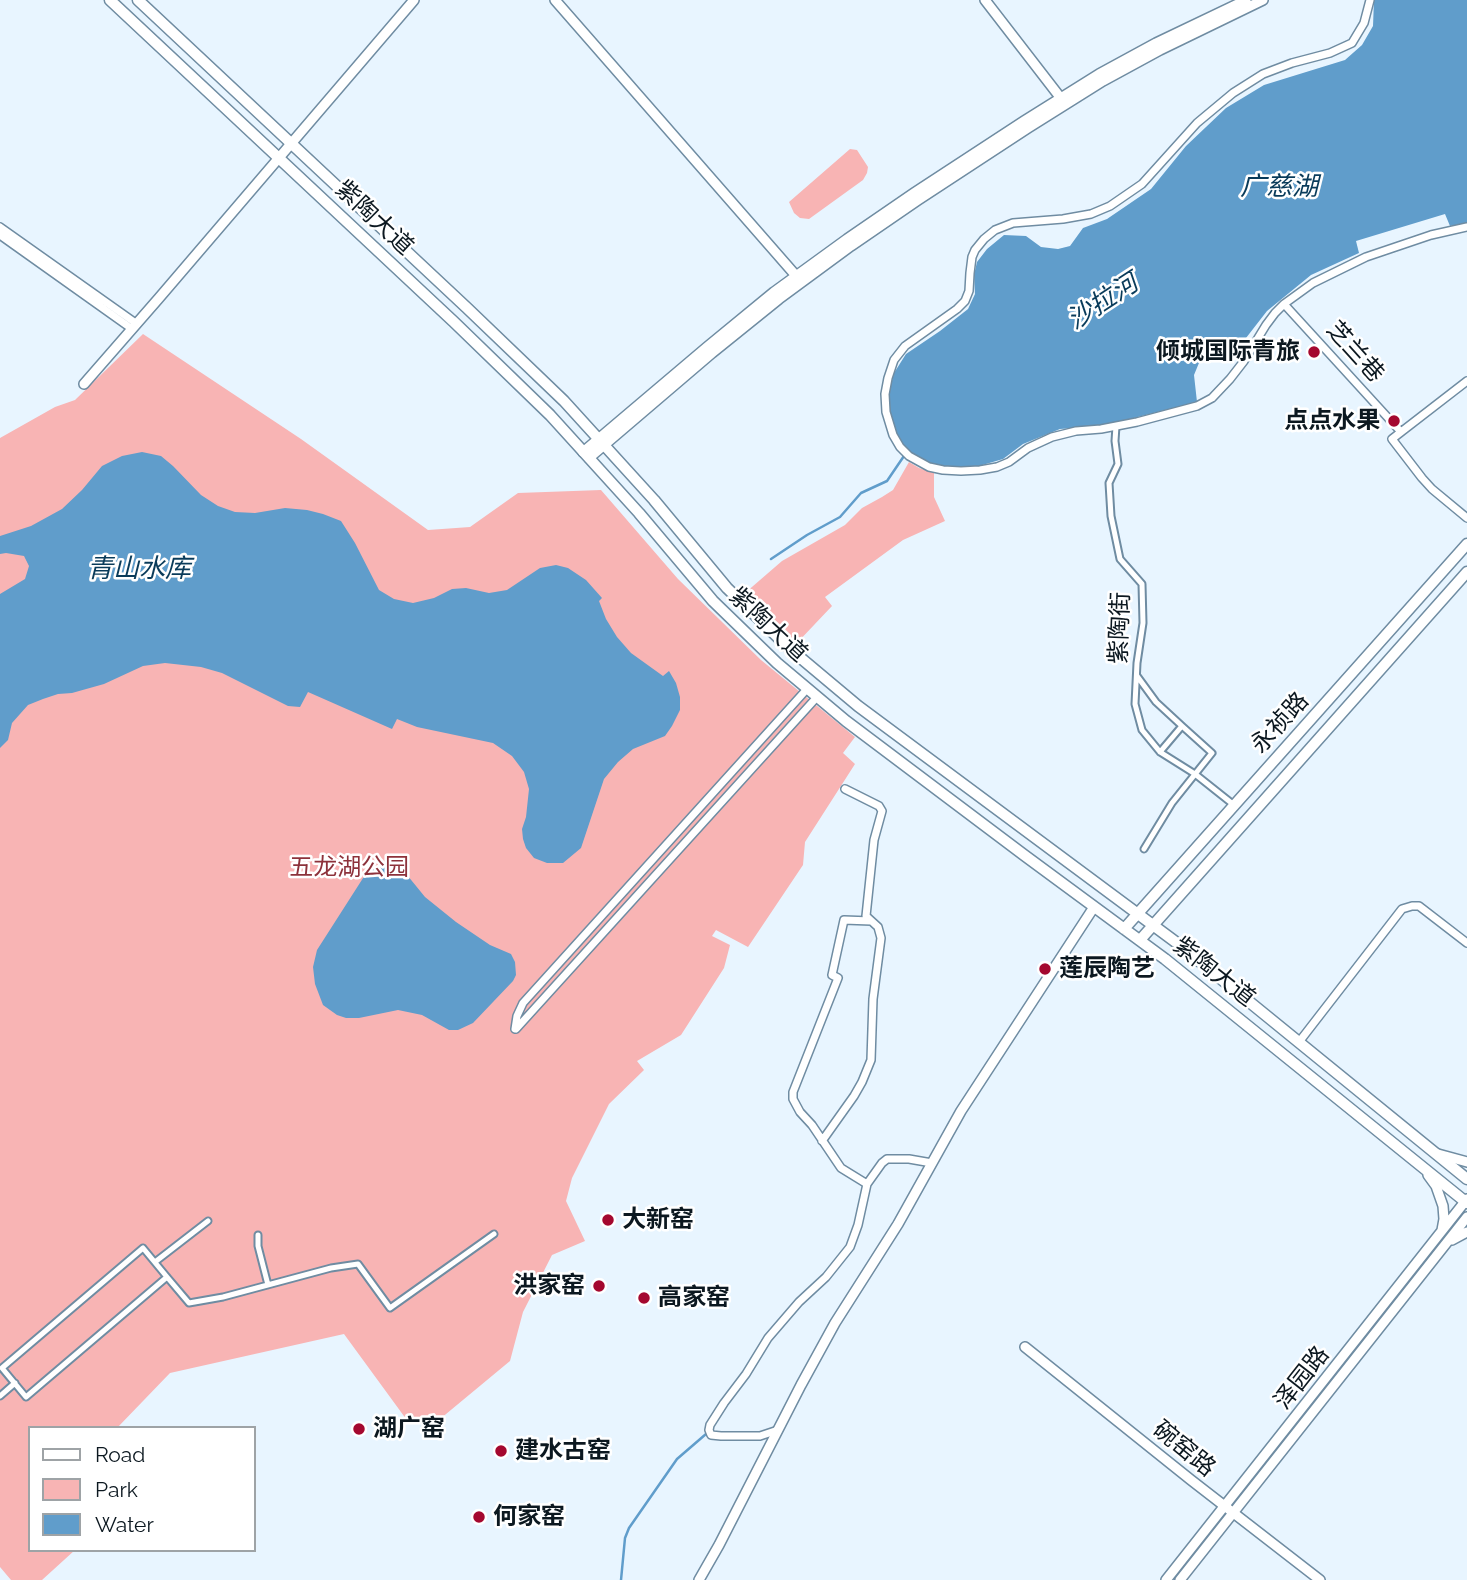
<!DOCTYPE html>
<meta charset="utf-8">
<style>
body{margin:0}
#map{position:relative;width:1467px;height:1580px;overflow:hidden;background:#e8f5ff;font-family:Raleway,sans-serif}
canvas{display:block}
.legend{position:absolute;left:28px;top:1426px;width:228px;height:126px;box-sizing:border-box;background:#fff;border:2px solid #9ea3a6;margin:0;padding:9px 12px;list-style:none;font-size:21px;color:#0c1820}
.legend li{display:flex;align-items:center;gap:14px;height:35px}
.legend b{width:35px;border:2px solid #9ea3a6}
</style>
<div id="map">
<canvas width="1467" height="1580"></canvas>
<ul class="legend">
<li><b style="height:9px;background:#fff"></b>Road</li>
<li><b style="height:19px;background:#f8b4b4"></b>Park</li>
<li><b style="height:19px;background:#609dcb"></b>Water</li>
</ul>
</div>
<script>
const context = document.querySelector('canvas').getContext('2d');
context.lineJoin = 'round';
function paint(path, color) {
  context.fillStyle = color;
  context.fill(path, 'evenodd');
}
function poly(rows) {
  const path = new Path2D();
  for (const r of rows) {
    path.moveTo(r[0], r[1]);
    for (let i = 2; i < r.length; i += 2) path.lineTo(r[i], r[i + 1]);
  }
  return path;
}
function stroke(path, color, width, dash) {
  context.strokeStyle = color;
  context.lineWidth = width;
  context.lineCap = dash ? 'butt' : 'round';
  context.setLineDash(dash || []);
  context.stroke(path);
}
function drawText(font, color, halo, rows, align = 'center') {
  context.font = font + ' Raleway,"Noto Sans SC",sans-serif';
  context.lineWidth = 5;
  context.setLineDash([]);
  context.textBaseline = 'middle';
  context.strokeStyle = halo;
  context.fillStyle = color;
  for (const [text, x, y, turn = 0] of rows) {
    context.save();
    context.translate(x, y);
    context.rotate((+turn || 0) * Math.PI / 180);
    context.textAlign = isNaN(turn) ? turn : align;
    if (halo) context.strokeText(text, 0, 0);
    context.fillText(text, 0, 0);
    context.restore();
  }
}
paint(poly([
 [850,149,857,150,868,167,867,173,863,180,809,219,800,218,794,213,789,202],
 [143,334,301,439,428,530,470,527,518,493,601,490,678,579,761,660,855,737,843,753,855,764,805,842,803,865,748,947,716,930,712,936,730,945,724,968,681,1035,637,1061,644,1070,609,1104,572,1178,566,1201,585,1241,552,1255,523,1312,510,1361,434,1424,409,1423,344,1334,170,1373,117,1428,30,1428,30,1550,75,1550,42,1580,11,1580,0,1567,0,438,55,407,75,400],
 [909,462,919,468,934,473,934,497,945,521,903,540,825,597,832,606,796,644,745,593,782,561,845,525,862,508,882,497,893,490]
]), '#f8b4b4');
paint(poly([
 [1374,0,1467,0,1467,223,1450,226,1445,214,1356,241,1359,253,1311,275,1267,311,1246,338,1219,342,1201,358,1194,375,1197,402,1126,420,1089,427,1060,429,1023,444,1003,459,979,466,947,468,912,459,891,428,887,400,894,373,906,354,940,331,968,309,975,294,974,275,977,262,987,249,1004,235,1026,236,1041,247,1058,249,1070,246,1083,228,1107,219,1151,189,1186,146,1226,108,1264,85,1345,60,1362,45,1373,26],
 [142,452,161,456,173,466,201,495,218,506,235,512,255,513,285,508,307,510,323,514,341,521,355,543,379,590,394,599,413,603,434,598,452,589,466,588,489,593,507,590,540,568,556,565,568,568,586,580,602,598,599,601,606,619,617,637,631,653,663,676,669,671,676,683,680,697,680,710,672,726,665,736,633,749,618,762,604,779,581,848,563,863,547,863,534,858,526,848,523,839,522,829,526,817,529,789,524,772,512,756,493,743,417,727,397,719,392,729,308,692,300,707,288,706,222,673,201,667,165,663,143,666,104,684,72,693,58,694,43,699,28,705,12,723,8,740,0,748,0,594,25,579,29,566,24,556,6,553,0,554,0,536,31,526,62,509,82,490,102,466,122,456],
 [389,865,403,870,425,897,456,922,490,945,511,954,515,962,516,975,513,981,473,1023,458,1030,449,1030,422,1015,398,1010,359,1018,346,1018,337,1015,323,1005,315,984,313,967,317,950,365,875,377,866]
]), '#609dcb');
stroke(poly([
 [771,559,807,535,840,517,861,493,887,481,906,453],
 [621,1580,625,1538,629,1528,677,1459,706,1434]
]), '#609dcb', 2.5);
const pedestrian = poly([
 [1116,426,1115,441,1118,464,1109,483,1111,516,1120,559,1142,584,1143,623,1137,663,1135,704,1142,730,1160,752,1195,774,1234,805],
 [1137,676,1156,702,1182,726,1160,752],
 [1144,849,1172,803,1212,753,1182,726],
 [258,1235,258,1246,268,1285],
 [155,1262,208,1221],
 [167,1277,26,1397,2,1368,143,1248,167,1277,189,1303,223,1297,331,1268,358,1264,390,1308,494,1234],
 [0,1396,15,1383]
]);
const minor = poly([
 [1370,0,1364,23,1352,43,1330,53,1292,63,1263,74,1233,93,1197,123,1142,184,1110,206,1091,214,1063,219,1013,223,995,230,984,239,975,250,972,257,970,273,969,291,965,301,957,309,905,346,894,360,888,378,885,394,886,412,893,435,900,447,909,456,929,467,943,470,961,471,980,470,997,467,1009,462,1028,448,1052,437,1076,431,1101,429,1137,422,1197,406,1212,398,1230,379,1244,361,1266,325,1275,313,1284,304,1313,283,1366,257,1431,235,1467,227],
 [0,227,137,324],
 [0,235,132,329],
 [1284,304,1401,432,1392,439,1422,478,1432,489,1467,518],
 [1401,432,1467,381],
 [871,921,844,920,832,975,838,978,793,1092,793,1099,800,1112,812,1125,841,1168,867,1184,882,1163,887,1159,909,1159,932,1163],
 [515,1029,517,1016,523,1003,807,689],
 [516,1029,817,697],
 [1299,1042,1402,909,1412,906,1419,906,1467,943],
 [822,1141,854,1096,862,1082,871,1060,873,999,881,938,878,927,866,916,874,840,882,811,879,806,845,789],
 [778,1430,760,1436,721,1436,711,1435,709,1430,710,1425,724,1403,746,1374,768,1338,799,1302,826,1277,850,1247,858,1225,867,1184]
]);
const tertiary = poly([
 [555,0,798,278],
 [985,0,1063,101],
 [84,384,159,298,414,0],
 [583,452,707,347,774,292,847,239,914,193,1024,121,1099,74,1156,43,1246,0],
 [589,458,712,353,779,299,851,246,918,200,1028,128,1103,81,1160,50,1263,0],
 [1438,1154,1467,1162],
 [1428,1175,1436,1186,1443,1206,1444,1219,1442,1230],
 [1452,1240,1467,1232],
 [1025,1347,1191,1480,1320,1580],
 [699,1580,719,1545,801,1385,835,1323,898,1224,961,1111,1094,907],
 [1166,1580,1467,1199],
 [1180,1580,1467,1217]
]);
const secondary = poly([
 [110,0,454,322,550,415,639,513,713,601,777,663,846,721,1024,855,1165,959,1467,1203],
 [138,0,467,308,564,401,654,500,727,588,790,649,858,706,1177,943,1467,1179],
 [1124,929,1467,544],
 [1140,940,1467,572]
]);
stroke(pedestrian, '#6f8ca2', 9);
stroke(minor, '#6f8ca2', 10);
stroke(tertiary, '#6f8ca2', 12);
stroke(secondary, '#6f8ca2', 13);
stroke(pedestrian, '#fff', 5);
stroke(minor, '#fff', 7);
stroke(tertiary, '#fff', 9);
stroke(secondary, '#fff', 10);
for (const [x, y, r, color] of [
 [1314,352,7,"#a4082f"],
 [1394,421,7,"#a4082f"],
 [1045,969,7,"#a4082f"],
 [608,1220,7,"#a4082f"],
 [599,1286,7,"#a4082f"],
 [644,1298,7,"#a4082f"],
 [359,1429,7,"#a4082f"],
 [501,1451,7,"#a4082f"],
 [479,1517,7,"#a4082f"]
]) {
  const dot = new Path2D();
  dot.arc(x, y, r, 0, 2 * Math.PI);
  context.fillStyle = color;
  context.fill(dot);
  stroke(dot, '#fff', 2.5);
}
drawText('24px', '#0c1820', '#fff', [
 ["紫陶大道",374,218,43],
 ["芝兰巷",1355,352,48],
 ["紫陶大道",768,625,43],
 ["紫陶街",1120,628,-88],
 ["永祯路",1280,723,-48],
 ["紫陶大道",1214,972,38],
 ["泽园路",1302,1378,-52],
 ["碗窑路",1184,1449,39]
]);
drawText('bold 24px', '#0c1820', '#fff', [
 ["倾城国际青旅",1300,352,"right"],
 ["点点水果",1380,421,"right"],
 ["莲辰陶艺",1059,969],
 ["大新窑",622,1220],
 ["洪家窑",585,1286,"right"],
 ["高家窑",658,1298],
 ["湖广窑",373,1429],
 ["建水古窑",515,1451],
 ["何家窑",493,1517]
], 'left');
drawText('24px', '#8d323b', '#fff', [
 ["五龙湖公园",349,868]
]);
drawText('italic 26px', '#093b5a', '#fff', [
 ["广慈湖",1279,187],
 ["沙拉河",1103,302,-33],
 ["青山水库",139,569]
]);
</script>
